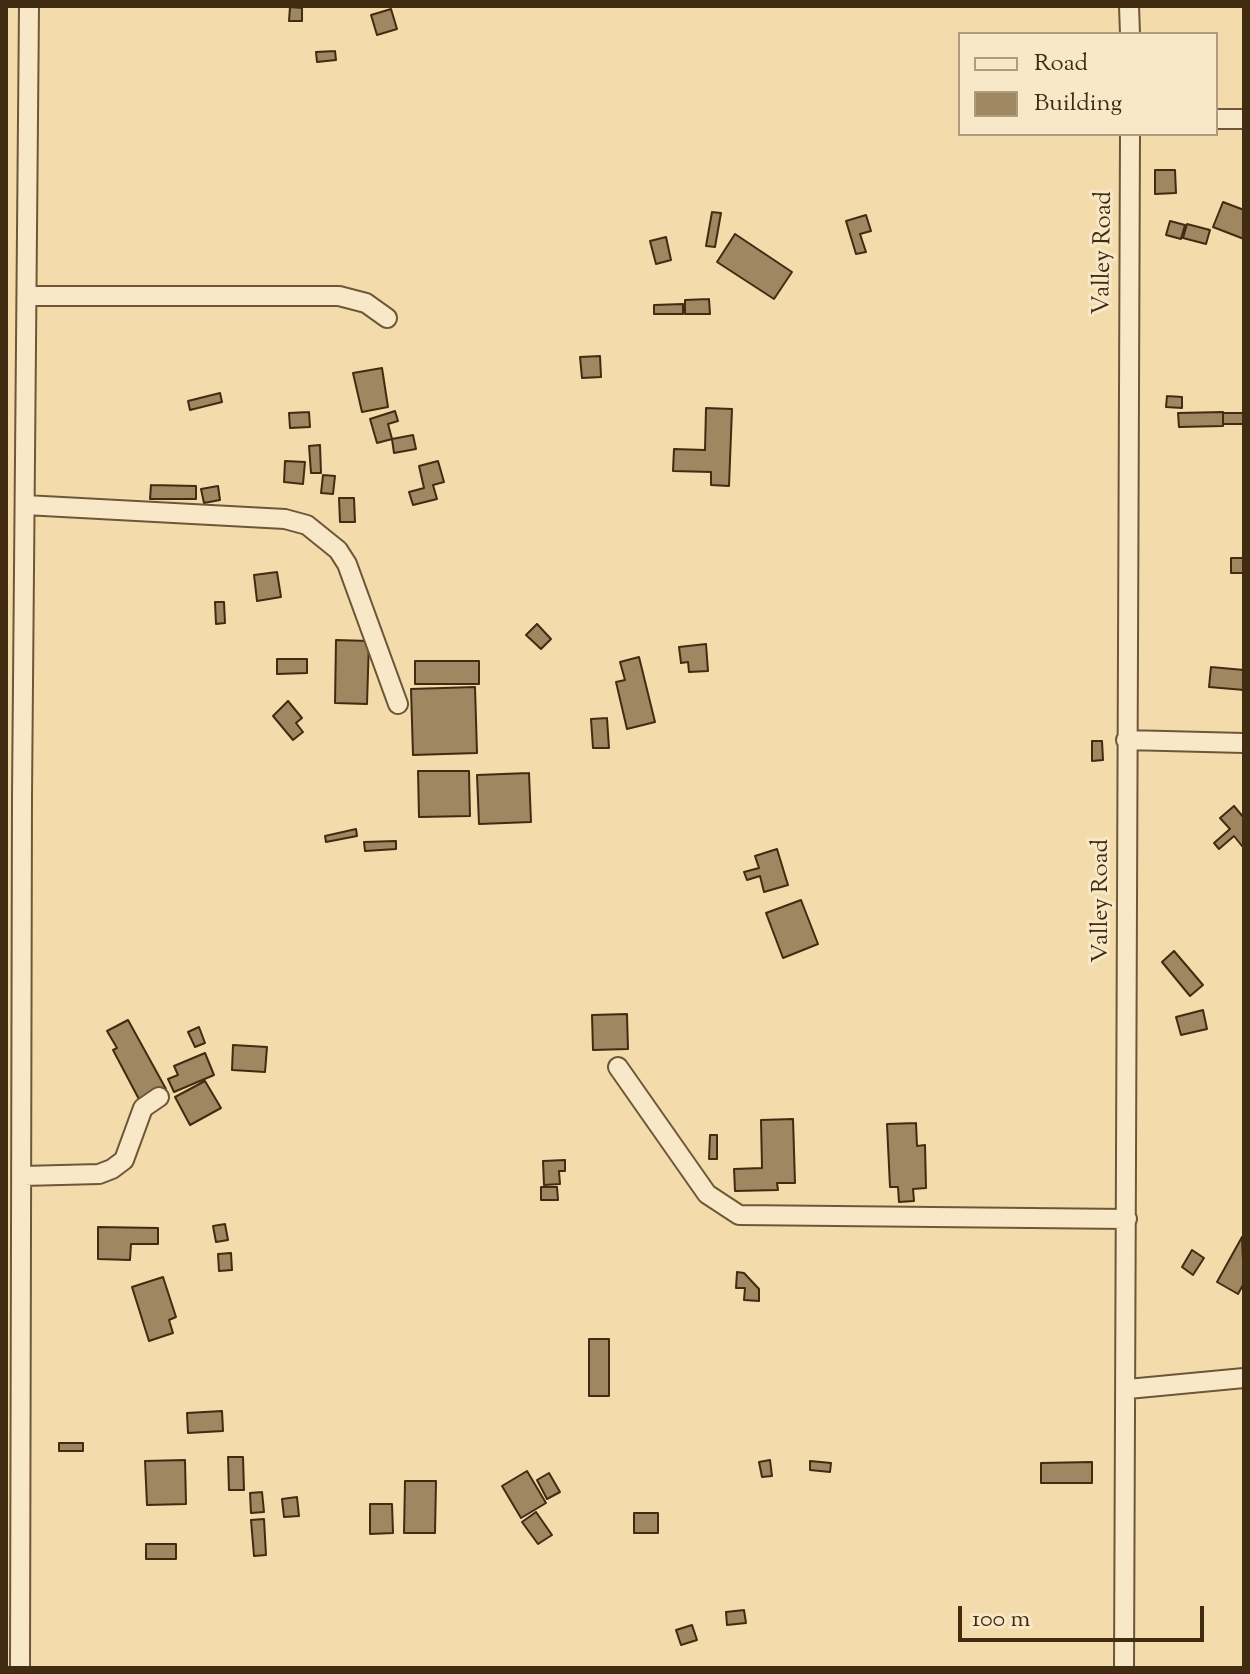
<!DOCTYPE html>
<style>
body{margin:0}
#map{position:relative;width:1250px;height:1674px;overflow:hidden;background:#f4dbab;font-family:"Sorts Mill Goudy",serif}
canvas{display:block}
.frame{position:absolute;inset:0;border:8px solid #412b11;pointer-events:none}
.legend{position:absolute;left:958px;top:32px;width:260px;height:104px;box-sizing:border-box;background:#f8e8c8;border:2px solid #af9c7f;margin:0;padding:10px 14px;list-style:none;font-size:24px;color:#412b11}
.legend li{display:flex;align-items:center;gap:16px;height:40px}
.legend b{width:40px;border:2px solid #af9c7f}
.scale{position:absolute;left:958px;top:1606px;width:246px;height:36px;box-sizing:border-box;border:4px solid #412b11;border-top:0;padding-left:10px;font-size:24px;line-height:28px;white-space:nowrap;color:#412b11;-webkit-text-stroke:6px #f8e8c8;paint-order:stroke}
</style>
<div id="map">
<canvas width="1250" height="1674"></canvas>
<div class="frame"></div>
<ul class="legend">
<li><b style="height:10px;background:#f8e8c8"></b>Road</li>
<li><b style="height:22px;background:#9e8761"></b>Building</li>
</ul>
<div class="scale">100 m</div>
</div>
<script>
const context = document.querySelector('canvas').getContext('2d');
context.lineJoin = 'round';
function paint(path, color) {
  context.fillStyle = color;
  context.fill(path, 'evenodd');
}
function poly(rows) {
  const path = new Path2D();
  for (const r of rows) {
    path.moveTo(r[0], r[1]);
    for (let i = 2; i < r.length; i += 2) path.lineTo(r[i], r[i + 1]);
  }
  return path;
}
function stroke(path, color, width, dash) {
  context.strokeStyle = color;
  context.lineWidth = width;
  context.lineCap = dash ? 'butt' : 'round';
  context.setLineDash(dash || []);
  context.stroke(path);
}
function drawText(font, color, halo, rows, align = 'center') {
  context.font = font + ' "Sorts Mill Goudy",serif';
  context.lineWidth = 6;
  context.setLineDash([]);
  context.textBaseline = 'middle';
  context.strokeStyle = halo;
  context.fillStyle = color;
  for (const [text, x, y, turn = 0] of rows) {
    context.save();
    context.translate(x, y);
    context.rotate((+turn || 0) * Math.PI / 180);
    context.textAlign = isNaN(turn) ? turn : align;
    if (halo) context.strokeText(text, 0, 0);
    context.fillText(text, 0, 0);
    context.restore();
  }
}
const building = poly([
 [290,7,302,8,302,21,289,21,290,7],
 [391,9,397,29,377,35,371,15,391,9],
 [335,51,336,60,317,62,316,52,335,51],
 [1155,170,1175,170,1176,193,1155,194,1155,170],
 [1223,202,1244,210,1244,239,1213,227,1223,202],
 [712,212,721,213,715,247,706,246,712,212],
 [866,215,871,231,860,234,866,252,856,254,846,221,866,215],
 [1170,221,1185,225,1181,239,1166,235,1170,221],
 [1187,224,1210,230,1206,244,1183,238,1187,224],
 [735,234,792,272,774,299,717,262,735,234],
 [666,237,671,260,656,264,650,241,666,237],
 [709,299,710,314,685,314,685,300,709,299],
 [683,304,683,314,654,314,654,305,683,304],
 [600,356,601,377,582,378,580,357,600,356],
 [382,368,388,407,362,412,353,373,382,368],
 [220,393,222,402,190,410,188,401,220,393],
 [1167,396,1182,397,1182,408,1166,407,1167,396],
 [706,408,732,409,729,486,711,485,711,472,673,471,674,449,705,450,706,408],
 [395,411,398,421,388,424,392,439,377,443,370,419,395,411],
 [309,412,310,427,290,428,289,413,309,412],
 [1223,412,1223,426,1179,427,1178,413,1223,412],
 [1223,413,1244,413,1244,424,1223,424,1223,413],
 [413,435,416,449,394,453,392,439,413,435],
 [320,445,321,473,311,473,309,446,320,445],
 [285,461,305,462,303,484,284,482,285,461],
 [438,461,444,482,433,485,437,499,413,505,409,492,424,488,419,466,438,461],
 [323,475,335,476,333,494,321,493,323,475],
 [151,485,196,486,196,499,150,499,151,485],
 [218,486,220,500,204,503,201,489,218,486],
 [339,498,354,498,355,522,340,522,339,498],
 [1231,558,1244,558,1244,573,1231,573,1231,558],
 [277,572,281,597,257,601,254,575,277,572],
 [215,602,224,602,225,623,216,624,215,602],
 [537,624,551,639,541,649,526,635,537,624],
 [336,640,369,641,367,704,335,703,336,640],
 [706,644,708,671,689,672,688,662,681,663,679,647,706,644],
 [639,657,655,722,627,729,616,682,625,680,620,662,639,657],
 [277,659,307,659,307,673,277,674,277,659],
 [415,661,479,661,479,684,415,684,415,661],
 [1211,667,1244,670,1244,690,1209,687,1211,667],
 [475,687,477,753,413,755,411,689,475,687],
 [288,701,302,718,296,723,303,732,293,740,273,716,288,701],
 [607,718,609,748,593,748,591,719,607,718],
 [1092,741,1102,741,1103,760,1092,761,1092,741],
 [418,771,469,771,470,816,419,817,418,771],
 [529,773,531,822,479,824,477,775,529,773],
 [1234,806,1244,818,1244,844,1242,846,1234,836,1219,849,1214,843,1230,829,1220,818,1234,806],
 [356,829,357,836,326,842,325,836,356,829],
 [396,841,396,849,365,851,364,842,396,841],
 [777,849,788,885,764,892,760,876,747,880,744,872,759,868,755,856,777,849],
 [801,900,818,944,783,958,766,913,801,900],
 [1174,951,1203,985,1190,996,1162,962,1174,951],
 [1203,1010,1207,1029,1181,1035,1176,1017,1203,1010],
 [627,1014,628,1049,593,1050,592,1015,627,1014],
 [128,1020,166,1089,141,1103,113,1050,117,1048,107,1031,128,1020],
 [199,1027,205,1043,195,1047,188,1032,199,1027],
 [233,1045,267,1047,265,1072,232,1070,233,1045],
 [205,1053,214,1075,174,1092,168,1079,178,1075,174,1066,205,1053],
 [205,1081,221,1108,190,1125,175,1097,205,1081],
 [793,1119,795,1183,777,1183,778,1190,735,1191,734,1169,762,1168,761,1120,793,1119],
 [916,1123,917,1146,925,1145,926,1188,913,1189,914,1201,899,1202,898,1187,890,1187,887,1124,916,1123],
 [710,1135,717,1135,717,1159,709,1159,710,1135],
 [565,1160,565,1171,559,1171,560,1184,544,1185,543,1161,565,1160],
 [541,1187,557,1187,558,1200,541,1200,541,1187],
 [225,1224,228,1240,216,1242,213,1226,225,1224],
 [98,1227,158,1228,158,1244,131,1244,130,1260,98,1259,98,1227],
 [1242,1237,1244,1283,1238,1294,1217,1282,1242,1237],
 [1192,1250,1204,1258,1193,1275,1182,1267,1192,1250],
 [231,1253,232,1270,219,1271,218,1254,231,1253],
 [737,1272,744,1273,759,1289,759,1301,744,1300,745,1288,736,1288,737,1272],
 [163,1277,176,1317,169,1320,173,1333,149,1341,132,1287,163,1277],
 [589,1339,609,1339,609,1396,589,1396,589,1339],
 [222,1411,223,1431,188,1433,187,1413,222,1411],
 [59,1443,83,1443,83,1451,59,1451,59,1443],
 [228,1457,243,1457,244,1490,229,1490,228,1457],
 [185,1460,186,1504,147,1505,145,1461,185,1460],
 [770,1460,772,1476,762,1477,759,1462,770,1460],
 [810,1461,831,1463,830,1472,810,1470,810,1461],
 [1092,1462,1092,1483,1041,1483,1041,1463,1092,1462],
 [527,1471,546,1503,521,1518,502,1486,527,1471],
 [549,1473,560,1492,547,1499,537,1480,549,1473],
 [405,1481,436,1481,435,1533,404,1533,405,1481],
 [262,1492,264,1512,251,1513,250,1493,262,1492],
 [297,1497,299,1516,284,1517,282,1499,297,1497],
 [370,1504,392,1504,393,1533,370,1534,370,1504],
 [536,1512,552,1535,538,1544,522,1522,536,1512],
 [634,1513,658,1513,658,1533,634,1533,634,1513],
 [264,1519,266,1555,254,1556,251,1520,264,1519],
 [146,1544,176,1544,176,1559,146,1559,146,1544],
 [744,1610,746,1623,727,1625,726,1612,744,1610],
 [692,1625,697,1640,681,1645,676,1630,692,1625]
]);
paint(building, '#9e8761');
stroke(building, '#412b11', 2);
const minor = poly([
 [1129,6,1130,34],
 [1216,119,1244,119],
 [27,296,339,296,366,303,387,318],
 [25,505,285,519,307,525,338,550,347,564,398,704],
 [1126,740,1244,743],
 [618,1067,707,1194,739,1215,1127,1219],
 [23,1176,99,1174,112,1169,124,1160,143,1108,159,1097],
 [1128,1389,1244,1378],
 [20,1668,22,795,29,6],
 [1124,1668,1130,134]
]);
stroke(minor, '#6e5738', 22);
stroke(minor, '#f8e8c8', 18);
drawText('24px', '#412b11', '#f8e8c8', [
 ["Valley Road",1105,253,-89],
 ["Valley Road",1103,901,-90]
]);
</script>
